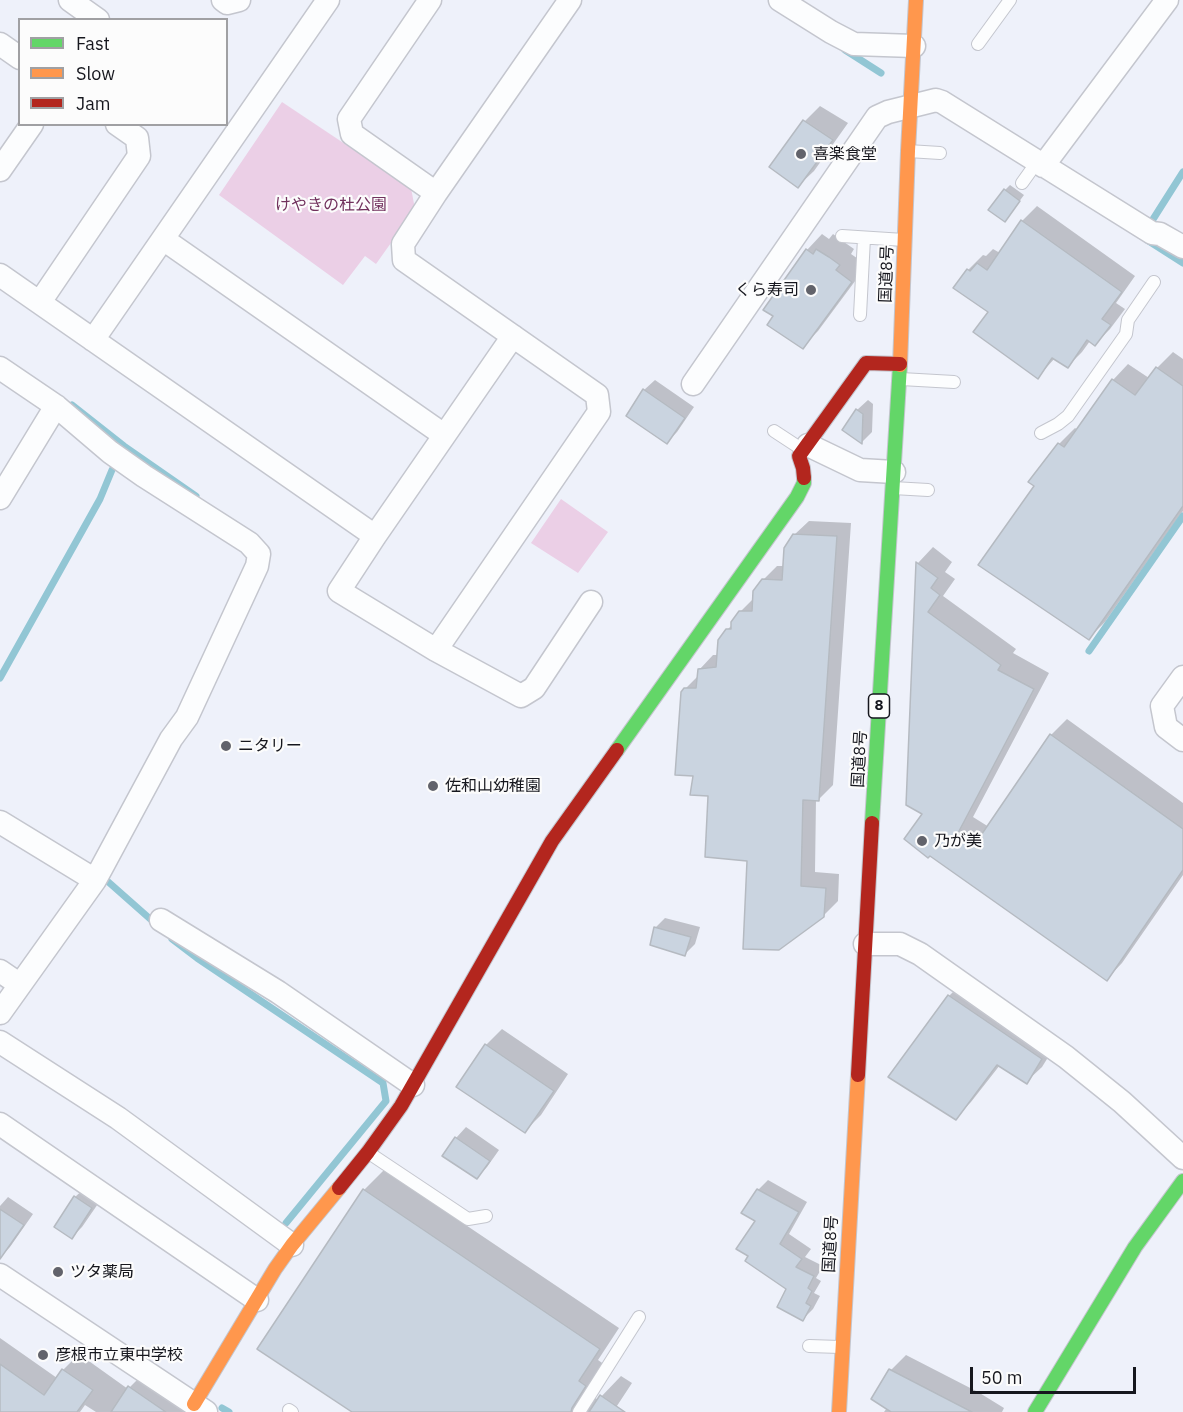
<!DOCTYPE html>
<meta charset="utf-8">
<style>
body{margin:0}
#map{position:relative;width:1183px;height:1412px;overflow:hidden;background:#eef1fa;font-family:"IBM Plex Sans",sans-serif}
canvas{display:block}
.legend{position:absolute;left:18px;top:18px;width:210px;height:108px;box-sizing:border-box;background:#fcfcfc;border:2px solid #a0a0a3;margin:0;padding:8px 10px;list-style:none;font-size:18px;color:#16171e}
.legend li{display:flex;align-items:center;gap:12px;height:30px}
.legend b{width:30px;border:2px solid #a0a0a3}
.scale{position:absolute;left:970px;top:1367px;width:166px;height:27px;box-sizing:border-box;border:3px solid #16171e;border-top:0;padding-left:8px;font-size:18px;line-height:21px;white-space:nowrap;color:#16171e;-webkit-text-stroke:4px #fcfcfc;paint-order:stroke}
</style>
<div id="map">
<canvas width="1183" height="1412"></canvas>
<ul class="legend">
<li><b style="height:8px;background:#63d668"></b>Fast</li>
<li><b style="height:8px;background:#ff974d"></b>Slow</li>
<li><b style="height:8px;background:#b3261e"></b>Jam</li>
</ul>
<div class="scale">50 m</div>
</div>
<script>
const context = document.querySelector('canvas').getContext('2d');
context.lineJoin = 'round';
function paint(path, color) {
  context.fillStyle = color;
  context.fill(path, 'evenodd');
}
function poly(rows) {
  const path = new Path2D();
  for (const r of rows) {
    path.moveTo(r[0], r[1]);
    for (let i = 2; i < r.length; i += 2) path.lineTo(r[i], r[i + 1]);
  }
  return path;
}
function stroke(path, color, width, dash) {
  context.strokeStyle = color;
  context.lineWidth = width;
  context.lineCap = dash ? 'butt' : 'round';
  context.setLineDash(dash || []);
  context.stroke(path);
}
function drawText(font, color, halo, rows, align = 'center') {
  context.font = font + ' "IBM Plex Sans","Noto Sans JP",sans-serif';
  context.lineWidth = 4.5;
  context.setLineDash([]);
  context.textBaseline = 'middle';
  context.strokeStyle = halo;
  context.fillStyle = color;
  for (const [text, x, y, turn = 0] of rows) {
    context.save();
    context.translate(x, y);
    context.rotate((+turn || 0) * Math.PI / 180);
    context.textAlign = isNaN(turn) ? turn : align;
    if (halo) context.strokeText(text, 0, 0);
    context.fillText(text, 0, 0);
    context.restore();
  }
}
paint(poly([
 [282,102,411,188,415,209,376,264,365,256,343,285,219,195],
 [561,499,608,532,578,573,531,543]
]), '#ebcfe6');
paint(poly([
 [820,106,848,123,814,171,798,186,805,121],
 [1010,185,1024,195,1009,215,1005,190],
 [1037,206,1135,276,1116,303,1125,309,1110,329,1095,344,1090,341,1082,352,1067,367,1055,358,1038,377,990,312,955,287,968,270,983,255,986,256,993,249,1000,253,1022,221],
 [822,234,829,239,833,234,844,242,854,249,851,254,867,265,818,331,802,347,807,250],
 [1173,352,1183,359,1183,511,1105,622,1089,638,1036,486,1059,444,1075,428,1078,430,1113,380,1128,364,1149,378,1157,368],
 [655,380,694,407,677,432,667,442,644,390],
 [868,400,873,404,872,432,862,442,857,410],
 [809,521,851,523,833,785,819,799,816,799,815,872,839,874,838,901,823,916,748,859,710,794,694,775,685,689,699,675,699,670,713,655,719,655,727,630,732,625,740,612,754,598,763,580,777,566,784,566,794,535],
 [933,547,952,562,945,572,955,579,943,596,1016,649,1013,653,1049,673,973,817,989,827,1051,735,1067,719,1183,803,1183,875,1122,963,1107,979,924,813,907,804,918,563],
 [665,918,700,927,695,944,685,954,655,928],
 [965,980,1057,1043,1042,1067,1026,1082,1000,1065,971,1102,955,1118,949,996],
 [502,1029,568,1074,541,1115,525,1131,486,1045],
 [466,1127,499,1150,487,1167,477,1177,444,1155,456,1138],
 [384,1170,619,1328,598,1360,605,1365,591,1394,598,1400,621,1376,632,1383,613,1412,355,1412,364,1190],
 [768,1180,807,1202,789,1234,811,1249,805,1257,823,1266,816,1278,821,1281,814,1293,820,1296,813,1309,803,1319,757,1221,758,1190],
 [86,1187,102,1198,82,1227,72,1237,75,1197],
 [8,1197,33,1214,10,1247,0,1257,0,1206],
 [0,1338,57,1378,63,1370,79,1354,128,1389,145,1372,204,1412,96,1412,85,1405,80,1412,0,1412],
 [906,1355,978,1392,1004,1408,1002,1412,884,1412,887,1408,891,1370]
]), '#0003');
stroke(poly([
 [845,50,881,73],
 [1150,224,1183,172],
 [1147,240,1183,263],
 [72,405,124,446,196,496],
 [1089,651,1183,516],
 [0,678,100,499,112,470],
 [105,879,157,925],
 [172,939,197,958,383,1083,386,1101,286,1223],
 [222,1408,229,1412]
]), '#92c6d4', 7);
const building = poly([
 [803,120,833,140,798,188,769,167,803,120],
 [1004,189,1020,201,1005,222,988,210,1004,189],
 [1021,220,1122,292,1102,319,1111,325,1095,346,1087,340,1068,368,1052,358,1038,379,973,332,988,312,953,288,967,269,970,271,977,263,987,270,1021,220],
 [806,249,813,254,816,249,829,257,840,265,836,270,852,282,803,349,767,325,773,316,763,310,806,249],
 [1156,367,1183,386,1183,506,1089,640,978,565,1034,486,1028,482,1058,443,1064,447,1112,379,1135,395,1156,367],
 [643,389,685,418,667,444,626,416,643,389],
 [856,409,863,414,862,444,842,430,856,409],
 [793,534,837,536,819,801,803,800,801,886,826,888,824,917,779,950,743,949,747,861,705,857,708,796,690,795,693,776,675,775,681,692,684,688,696,688,698,669,716,667,718,640,726,629,731,629,731,622,739,611,752,611,753,591,762,579,782,580,784,548,793,534],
 [916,562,938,578,931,588,940,595,928,612,1001,665,998,670,1034,689,958,833,975,844,1050,734,1183,829,1183,870,1107,981,930,856,928,858,904,839,922,814,906,805,916,562],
 [654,927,691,937,685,956,650,945,654,927],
 [948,995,1042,1059,1027,1084,997,1065,956,1120,888,1077,948,995],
 [485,1044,554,1091,525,1133,456,1087,485,1044],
 [455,1137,490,1161,477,1179,442,1156,455,1137],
 [363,1189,600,1349,579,1381,586,1386,572,1408,571,1412,352,1412,257,1349,363,1189],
 [757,1189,799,1212,780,1244,802,1259,796,1267,814,1276,808,1288,812,1291,806,1303,811,1306,803,1321,777,1307,786,1289,745,1261,748,1256,736,1249,755,1221,741,1213,757,1189],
 [74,1196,92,1208,72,1239,54,1227,74,1196],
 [0,1209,24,1225,0,1259,0,1209],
 [0,1364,44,1395,62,1369,93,1390,77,1412,0,1412,0,1364],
 [889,1369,972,1412,891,1412,871,1399,889,1369],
 [128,1386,166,1412,111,1412,128,1386],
 [600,1395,625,1412,589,1412,600,1395]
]);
paint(building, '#cad4e0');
stroke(building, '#b5bac1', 1.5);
const lane = poly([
 [978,44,1010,0],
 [908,151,940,153],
 [1022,183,1037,162],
 [842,236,904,240],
 [860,315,864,238],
 [901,379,954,382],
 [774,431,803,450],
 [1041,433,1058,424,1068,416,1126,334,1128,320,1154,282],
 [893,488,928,490],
 [369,1153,468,1219,486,1216],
 [809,1346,840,1347],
 [289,1410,292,1412],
 [579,1412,639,1317]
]);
const street = poly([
 [70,0,98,20],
 [223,0,227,3,239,0],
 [430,0,349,119,352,134,436,193],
 [780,0,831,32,854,44,914,46],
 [0,44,20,58],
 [1043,166,1167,0],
 [0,170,32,124],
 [163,239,444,435],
 [0,275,375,536],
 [40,302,139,156,137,138,117,124],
 [513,336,375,536,339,591,436,650,521,696,534,688,591,602],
 [93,340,328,0],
 [0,368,56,406,110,452,144,476,249,543,259,554,257,566,187,717,171,739,101,869,95,880,0,1013],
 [693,384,877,117,888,112,936,100,942,102,1152,233,1160,234,1183,247],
 [808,445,860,470,894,472],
 [0,498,56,406],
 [436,650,599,412,597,395,404,260,403,244,436,193,570,0],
 [1183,677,1162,706,1166,727,1183,740],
 [0,822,95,880],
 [161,920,278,992,413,1085],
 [865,944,900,944,920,954,1066,1057,1122,1102,1183,1158],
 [0,971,19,984],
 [0,1042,118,1118,292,1245],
 [0,1124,257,1300],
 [0,1275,206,1412]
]);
const fast = poly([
 [617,750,797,497,804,483,804,478],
 [872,823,900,365],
 [1035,1412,1135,1247,1183,1181]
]);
const slow = poly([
 [900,365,908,151,916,0],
 [194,1404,275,1269,292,1245,339,1188],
 [839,1412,858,1075]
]);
const jam = poly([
 [804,478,803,468,799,456,866,363,900,364],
 [858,1075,872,823],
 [339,1188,368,1152,401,1106,552,841,617,750]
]);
stroke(lane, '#c4c6ce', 14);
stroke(street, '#c4c6ce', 25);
stroke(fast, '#c4c6ce', 16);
stroke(slow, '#c4c6ce', 16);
stroke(jam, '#c4c6ce', 16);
stroke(lane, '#fcfdfe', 12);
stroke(street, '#fcfdfe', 22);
stroke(fast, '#63d668', 14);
stroke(slow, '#ff974d', 14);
stroke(jam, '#b3261e', 14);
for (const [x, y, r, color] of [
 [801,154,6,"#62636b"],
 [811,290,6,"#62636b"],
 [226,746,6,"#62636b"],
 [433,786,6,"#62636b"],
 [922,841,6,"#62636b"],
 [58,1272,6,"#62636b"],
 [43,1355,6,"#62636b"]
]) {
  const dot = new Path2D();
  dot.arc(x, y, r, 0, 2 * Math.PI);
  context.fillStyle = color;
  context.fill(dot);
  stroke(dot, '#fcfcfc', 2);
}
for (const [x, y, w] of [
 [879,706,21]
]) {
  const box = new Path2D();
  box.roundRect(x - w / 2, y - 12, w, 24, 4.5);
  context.fillStyle = '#fcfcfc';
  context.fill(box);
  stroke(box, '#16171e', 1.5);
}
drawText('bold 15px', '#16171e', null, [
 ["8",879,706]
]);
drawText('16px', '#16171e', '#fcfcfc', [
 ["喜楽食堂",813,154],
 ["くら寿司",799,290,"right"],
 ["ニタリー",238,746],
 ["佐和山幼稚園",445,786],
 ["乃が美",934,841],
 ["ツタ薬局",70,1272],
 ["彦根市立東中学校",55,1355]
], 'left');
drawText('16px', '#71315d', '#fcfcfc', [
 ["けやきの杜公園",331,205]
]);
drawText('16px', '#16171e', '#fcfcfc', [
 ["国道8号",887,274,-88],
 ["国道8号",860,759,-87],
 ["国道8号",831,1244,-87]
]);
</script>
